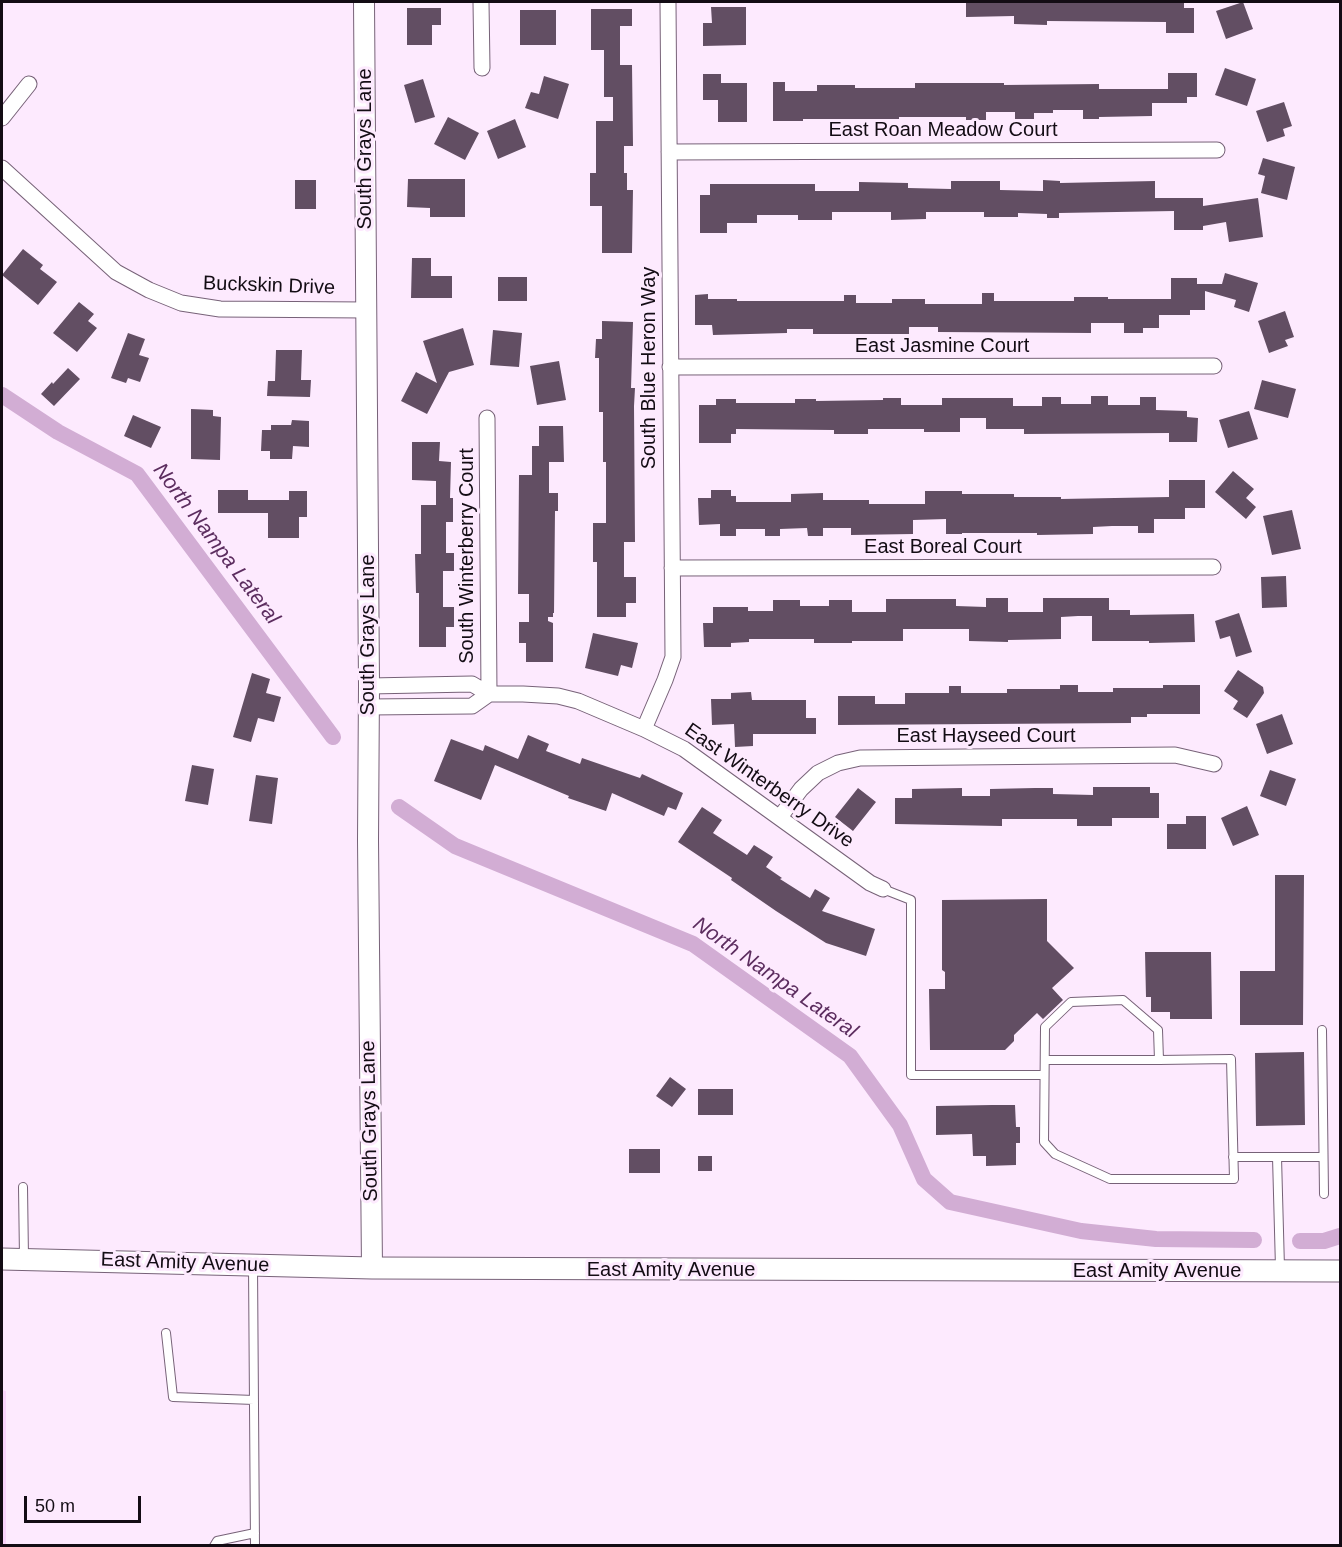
<!DOCTYPE html>
<style>
body{margin:0}
#map{position:relative;width:1342px;height:1547px;overflow:hidden;background:#fdeafe;font-family:Helvetica,sans-serif}
canvas{display:block}
.frame{position:absolute;inset:0;border:3px solid #130c14;pointer-events:none}
.scale{position:absolute;left:24px;top:1496px;width:117px;height:27px;box-sizing:border-box;border:3px solid #130c14;border-top:0;padding-left:8px;font-size:18px;line-height:21px;white-space:nowrap;color:#130c14;-webkit-text-stroke:4px #fdeafe;paint-order:stroke}
</style>
<div id="map">
<canvas width="1342" height="1547"></canvas>
<div class="frame"></div>
<div class="scale">50 m</div>
</div>
<script>
const context = document.querySelector('canvas').getContext('2d');
context.lineJoin = 'round';
function paint(path, color) {
  context.fillStyle = color;
  context.fill(path, 'evenodd');
}
function poly(rows) {
  const path = new Path2D();
  for (const r of rows) {
    path.moveTo(r[0], r[1]);
    for (let i = 2; i < r.length; i += 2) path.lineTo(r[i], r[i + 1]);
  }
  return path;
}
function stroke(path, color, width, dash) {
  context.strokeStyle = color;
  context.lineWidth = width;
  context.lineCap = dash ? 'butt' : 'round';
  context.setLineDash(dash || []);
  context.stroke(path);
}
function drawText(font, color, halo, rows, align = 'center') {
  context.font = font + ' Helvetica,sans-serif';
  context.lineWidth = 6;
  context.setLineDash([]);
  context.textBaseline = 'middle';
  context.strokeStyle = halo;
  context.fillStyle = color;
  for (const [text, x, y, turn = 0] of rows) {
    context.save();
    context.translate(x, y);
    context.rotate((+turn || 0) * Math.PI / 180);
    context.textAlign = isNaN(turn) ? turn : align;
    if (halo) context.strokeText(text, 0, 0);
    context.fillText(text, 0, 0);
    context.restore();
  }
}
paint(poly([
 [2,1390,6,1391,6,1546,2,1545]
]), '#f9d4fb');
stroke(poly([
 [2,395,58,432,137,474,333,737],
 [399,807,455,846,693,944,850,1056,900,1125,924,1179,950,1202,1081,1231,1156,1239,1254,1240],
 [1300,1241,1324,1241,1340,1236]
]), '#d2add4', 16);
paint(poly([
 [966,2,1184,2,1184,8,1194,8,1194,33,1166,33,1166,22,1047,21,1047,25,1014,24,1014,16,966,17],
 [1243,2,1253,29,1226,39,1216,11],
 [711,7,746,7,746,45,703,46,703,23,712,23],
 [407,8,441,8,441,25,432,25,432,45,407,45],
 [591,9,632,9,632,26,620,26,620,65,632,65,633,146,624,146,624,173,627,173,627,190,633,190,632,253,602,253,602,206,590,206,590,173,596,173,596,121,613,121,613,97,604,97,604,50,591,50],
 [520,10,556,10,556,45,520,45],
 [1225,68,1256,79,1247,106,1215,95],
 [1168,73,1197,73,1197,97,1187,97,1187,103,1152,103,1152,116,1099,117,1099,119,1083,119,1083,110,1053,110,1053,113,1034,113,1034,119,1015,119,1015,112,986,112,986,120,966,120,966,117,899,117,899,119,803,119,803,121,773,121,773,82,785,82,785,91,817,91,817,85,855,85,855,88,915,88,915,83,1004,83,1004,85,1099,84,1099,89,1168,89],
 [703,74,721,74,721,83,747,83,747,122,718,122,718,100,703,100],
 [544,76,569,84,558,119,525,108,531,92,539,94],
 [423,79,435,117,415,123,404,85],
 [1284,102,1292,126,1283,129,1285,136,1267,142,1256,111],
 [448,117,479,133,465,160,434,144],
 [515,119,526,147,498,159,487,131],
 [1263,158,1295,167,1287,200,1261,193,1265,176,1258,174],
 [408,179,465,179,465,217,430,217,430,208,407,207],
 [295,180,316,180,316,209,295,209],
 [1043,180,1060,181,1060,183,1155,181,1155,198,1203,198,1203,206,1258,198,1263,237,1229,242,1226,222,1203,226,1203,230,1174,230,1174,211,1059,213,1059,218,1047,218,1047,214,1018,213,1018,217,984,217,984,212,926,212,926,219,891,220,891,212,832,212,832,220,798,220,798,215,757,215,757,223,727,223,727,233,700,233,700,195,710,195,710,184,815,184,815,191,859,191,859,182,908,183,908,188,951,189,951,181,1000,181,1000,190,1043,191],
 [23,249,43,265,40,269,57,282,38,305,2,275],
 [412,258,431,258,431,276,452,276,452,298,411,298],
 [1225,273,1258,283,1249,312,1234,307,1236,300,1205,291,1205,310,1190,310,1190,315,1159,315,1159,328,1143,328,1143,333,1124,333,1124,323,1091,323,1091,333,938,332,938,327,909,327,909,334,813,334,813,329,787,329,787,333,713,335,712,325,695,325,695,295,708,294,708,299,737,299,737,301,844,301,844,295,856,295,856,303,892,303,892,299,925,299,925,304,982,304,982,293,994,293,994,301,1074,301,1074,297,1108,297,1108,299,1171,299,1171,278,1197,278,1197,284,1222,284],
 [498,277,527,277,527,301,498,301],
 [79,302,94,314,88,321,97,328,77,352,53,333],
 [1285,311,1294,337,1285,340,1288,346,1269,353,1258,321],
 [602,321,633,322,631,388,635,388,634,406,635,542,624,542,624,577,636,577,636,603,626,603,626,617,597,617,597,562,593,562,593,523,606,523,606,462,603,462,603,412,599,412,599,358,595,358,596,339,602,339],
 [463,328,474,365,449,372,427,414,401,401,416,372,437,383,423,341],
 [493,330,522,333,519,367,490,365],
 [128,333,145,339,139,355,149,358,140,382,128,378,126,383,111,378],
 [276,350,302,350,301,380,311,380,310,397,267,396,268,381,275,381],
 [559,361,566,400,537,405,530,366],
 [68,368,80,379,54,406,41,394,52,382,53,384],
 [1262,380,1296,389,1288,418,1254,409],
 [1091,396,1108,396,1108,405,1140,405,1140,397,1156,397,1156,410,1187,411,1187,417,1198,418,1197,442,1169,442,1169,433,1024,434,1024,429,986,429,986,418,960,418,960,432,924,432,924,429,868,429,868,434,834,434,834,430,736,429,736,434,731,434,731,443,699,443,699,405,716,405,716,399,736,399,736,403,795,403,795,399,816,399,816,401,883,400,883,398,901,398,901,405,942,405,942,398,1013,398,1013,406,1042,406,1042,397,1061,397,1061,404,1091,404],
 [191,409,213,410,213,416,221,417,220,460,191,459],
 [1249,411,1258,439,1228,448,1219,420],
 [133,415,161,427,151,448,124,436],
 [292,420,309,421,309,447,293,446,292,459,270,459,270,451,261,451,262,430,271,430,271,425,291,425],
 [539,426,563,426,564,462,549,462,549,493,558,493,558,511,555,511,554,613,553,613,553,617,548,617,548,621,553,623,553,662,526,662,526,643,519,643,519,622,529,622,529,594,518,594,519,475,532,475,532,446,539,446],
 [412,442,440,442,439,461,451,462,450,498,453,498,453,522,446,522,446,553,454,553,454,571,443,571,443,607,454,607,454,627,446,627,446,647,419,647,419,593,416,593,415,554,421,554,421,505,436,505,436,481,412,480],
 [1233,471,1254,489,1246,498,1256,507,1246,519,1215,492],
 [1169,480,1205,480,1205,508,1185,508,1185,519,1154,519,1154,533,1138,533,1138,526,1112,526,1093,527,1093,534,1037,535,1037,533,962,533,962,534,946,534,946,519,913,520,913,534,851,535,851,528,823,528,823,536,808,536,807,528,780,529,780,536,765,536,765,529,736,529,736,536,720,536,720,524,699,525,698,498,711,498,711,490,731,490,731,496,736,496,736,502,791,502,791,494,823,493,823,500,869,500,869,504,925,504,925,491,962,491,962,494,1014,494,1014,497,1061,497,1061,499,1169,497],
 [218,490,248,490,248,500,289,500,289,491,307,491,307,517,299,517,299,538,268,538,268,513,218,513],
 [1292,510,1301,549,1272,555,1263,516],
 [1286,576,1287,607,1262,608,1261,577],
 [986,598,1008,598,1008,612,1043,612,1043,598,1109,598,1109,610,1130,610,1130,615,1194,614,1195,642,1149,643,1149,641,1092,641,1092,616,1078,616,1061,617,1061,639,1008,640,1008,642,969,641,969,629,903,629,903,641,852,641,852,643,814,643,814,639,749,639,749,642,731,643,731,647,704,647,703,623,713,623,713,607,748,607,748,611,773,611,773,600,800,600,800,606,829,606,829,600,852,600,852,612,886,612,886,599,956,599,956,606,986,607],
 [1239,613,1252,652,1236,657,1230,636,1220,639,1215,621],
 [593,633,638,643,632,668,621,665,618,676,585,668],
 [1238,670,1263,687,1264,693,1247,718,1233,709,1238,701,1224,691],
 [252,673,270,679,266,693,281,697,274,722,258,718,251,742,233,737],
 [1060,685,1078,685,1078,692,1113,692,1113,688,1163,688,1163,685,1200,685,1200,714,1147,714,1147,717,1131,717,1131,723,838,725,838,696,875,696,875,704,905,704,905,693,949,693,949,686,961,686,961,693,1007,693,1007,689,1060,689],
 [751,692,752,700,806,700,806,718,816,718,816,734,753,734,753,746,735,747,734,724,712,725,711,699,731,699,731,693],
 [1282,714,1293,744,1267,754,1256,724],
 [528,735,549,744,546,751,580,764,582,758,640,778,642,774,683,793,676,810,668,807,664,816,612,793,606,811,568,798,569,796,495,765,481,800,434,781,451,739,483,751,485,745,518,759],
 [192,765,214,769,208,805,185,801],
 [1270,770,1296,779,1286,806,1260,796],
 [256,775,278,778,272,824,249,821],
 [1093,787,1150,787,1150,793,1159,793,1159,818,1112,818,1112,826,1077,826,1077,819,1002,819,1002,826,895,824,895,798,912,798,912,789,962,788,962,796,990,796,990,789,1035,788,1053,788,1053,794,1093,795],
 [858,788,876,802,853,831,835,817],
 [1247,806,1259,835,1233,846,1221,818],
 [702,807,722,820,713,833,747,855,754,845,773,857,766,867,782,878,780,879,810,898,815,889,830,898,822,911,875,929,866,956,826,943,776,911,731,880,732,878,678,842],
 [1186,816,1206,816,1206,849,1167,849,1167,824,1186,824],
 [1275,875,1304,875,1303,1025,1240,1025,1240,971,1275,971],
 [1047,899,1047,941,1074,968,1052,988,1063,1000,1043,1019,1037,1013,1014,1035,1014,1041,1005,1050,930,1050,929,989,945,989,945,972,942,970,942,900],
 [1145,952,1211,952,1212,1019,1170,1019,1170,1012,1151,1012,1151,997,1146,997],
 [1304,1052,1305,1125,1256,1126,1255,1053],
 [670,1077,686,1089,672,1107,656,1096],
 [698,1089,733,1089,733,1115,698,1115],
 [992,1105,1015,1105,1016,1127,1020,1127,1020,1143,1016,1143,1016,1165,986,1166,986,1156,973,1156,972,1134,936,1135,936,1106],
 [629,1149,660,1149,660,1173,629,1173],
 [698,1156,712,1156,712,1171,698,1171]
]), '#624e63');
const service = poly([
 [883,889,911,900,911,1075,1044,1075],
 [1322,1030,1324,1194],
 [1045,1060,1159,1060,1231,1059,1234,1179,1110,1179,1055,1154,1044,1142,1045,1027,1071,1002,1123,1000,1158,1030,1159,1060],
 [1233,1157,1277,1157,1280,1268],
 [1277,1157,1323,1157],
 [23,1187,24,1258],
 [253,1266,255,1546],
 [166,1333,173,1397,254,1400],
 [214,1546,217,1541,255,1533]
]);
const minor = poly([
 [481,2,482,68],
 [2,118,29,84],
 [669,152,1217,150],
 [2,168,116,272,149,290,181,303,220,309,366,310],
 [670,367,1214,366],
 [487,418,489,694,523,694,558,696,578,701,644,729,684,749,870,883,883,889],
 [672,568,1213,567],
 [369,707,472,706,489,694,472,684,369,686],
 [644,729,665,680,673,657,668,2],
 [780,817,801,789,818,773,838,763,860,758,1175,755,1214,764]
]);
const tertiary = poly([
 [364,2,369,686,368,840,372,1268]
]);
const secondary = poly([
 [2,1259,372,1268,1340,1271]
]);
stroke(service, '#776278', 10);
stroke(minor, '#776278', 17);
stroke(tertiary, '#776278', 22);
stroke(secondary, '#776278', 23);
stroke(service, '#fff', 8);
stroke(minor, '#fff', 15);
stroke(tertiary, '#fff', 20);
stroke(secondary, '#fff', 21);
drawText('20px', '#130c14', '#fdeafe', [
 ["East Roan Meadow Court",943,130],
 ["South Grays Lane",365,149,-90],
 ["Buckskin Drive",269,286,2],
 ["East Jasmine Court",942,346],
 ["South Blue Heron Way",649,368,-90],
 ["East Boreal Court",943,547],
 ["South Winterberry Court",467,556,-90],
 ["South Grays Lane",368,635,-90],
 ["East Hayseed Court",986,736],
 ["East Winterberry Drive",769,786,35],
 ["South Grays Lane",370,1121,-91],
 ["East Amity Avenue",185,1263,2],
 ["East Amity Avenue",671,1270],
 ["East Amity Avenue",1157,1271]
]);
drawText('italic 21px', '#5c2d5f', '#fdeafe', [
 ["North Nampa Lateral",216,544,53],
 ["North Nampa Lateral",775,978,35]
]);
</script>
